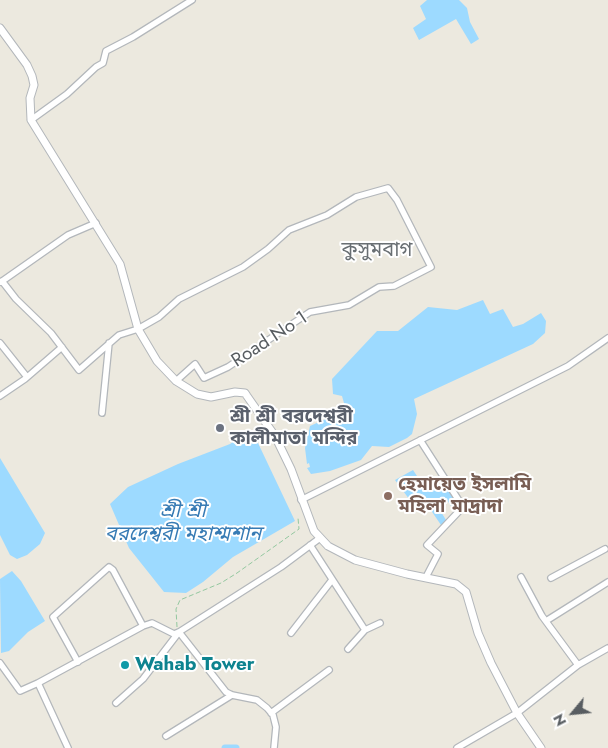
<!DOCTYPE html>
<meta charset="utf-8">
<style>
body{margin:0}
#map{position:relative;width:608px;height:748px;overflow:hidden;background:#ece9df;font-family:Jost,sans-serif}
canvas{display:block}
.north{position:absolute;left:548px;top:688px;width:50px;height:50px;-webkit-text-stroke:4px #fff;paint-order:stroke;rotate:242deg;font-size:14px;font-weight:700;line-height:20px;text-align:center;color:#585d61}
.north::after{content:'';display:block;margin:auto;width:18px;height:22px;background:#585d61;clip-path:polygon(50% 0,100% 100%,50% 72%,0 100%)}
</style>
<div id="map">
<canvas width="608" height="748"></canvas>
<div class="north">N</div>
</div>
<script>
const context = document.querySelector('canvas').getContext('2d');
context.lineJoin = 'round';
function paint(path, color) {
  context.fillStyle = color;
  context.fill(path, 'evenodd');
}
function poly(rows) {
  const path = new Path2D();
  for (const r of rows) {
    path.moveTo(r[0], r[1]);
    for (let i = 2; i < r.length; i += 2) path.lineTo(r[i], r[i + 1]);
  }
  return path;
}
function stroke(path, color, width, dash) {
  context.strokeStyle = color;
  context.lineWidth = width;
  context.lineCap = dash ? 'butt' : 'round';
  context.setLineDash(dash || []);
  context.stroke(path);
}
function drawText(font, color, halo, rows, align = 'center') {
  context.font = font + ' Jost,"Noto Sans Bengali",sans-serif';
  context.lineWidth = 4;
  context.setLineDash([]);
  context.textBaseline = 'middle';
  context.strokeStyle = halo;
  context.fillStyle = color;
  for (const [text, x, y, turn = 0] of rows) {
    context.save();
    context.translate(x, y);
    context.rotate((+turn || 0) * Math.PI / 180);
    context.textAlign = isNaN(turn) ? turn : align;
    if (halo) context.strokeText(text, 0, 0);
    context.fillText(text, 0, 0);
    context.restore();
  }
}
paint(poly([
 [427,0,459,0,467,8,470,22,479,39,471,44,456,19,419,40,413,28,426,19,420,6],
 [483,300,490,314,503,309,513,327,523,324,541,313,546,321,545,333,533,344,414,399,417,414,412,434,407,438,389,447,372,446,361,460,330,471,311,474,307,468,310,467,309,463,307,464,305,448,310,426,346,410,342,396,333,394,332,379,377,331,398,331,428,307,457,310],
 [244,433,258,443,295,521,233,557,203,582,186,593,164,592,129,548,110,504,128,487,178,464,230,444],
 [0,458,45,533,40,544,27,555,17,559,10,555,0,535],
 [413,470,421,482,428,478,437,490,445,485,459,506,455,512,447,500,438,507,446,520,441,525,426,503,415,507,395,480],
 [12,571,21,581,45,621,28,632,9,651,1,653,0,579]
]), '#9ddaff');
stroke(poly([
 [225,748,236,748]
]), '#9ddaff', 7);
const minor = poly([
 [31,120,67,94,96,67,103,63,106,51,133,37,192,0],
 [2,281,16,299,51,333,79,370,119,335,138,329,159,317,179,299,243,267,268,249,289,230,327,215,356,197,388,188,397,200,431,267,394,286,379,287,349,305,310,312,228,367,204,378,195,364,176,381],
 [1,282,68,235,96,223],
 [0,343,27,377],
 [0,396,25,379,62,347],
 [102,413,109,343],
 [420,440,463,507,427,545,438,554,426,577],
 [301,500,568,366,608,338],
 [310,545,365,630,380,623],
 [521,577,542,616,578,665],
 [551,578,605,549],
 [546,621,608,582],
 [291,633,332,580],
 [348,649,365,630],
 [78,662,53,617,109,567,113,570,143,626],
 [0,663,20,691,38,683,68,748],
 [38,683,143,626,152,623,174,634,179,632,281,567,320,538],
 [116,703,143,679,179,632,226,692,232,695,257,700,267,708,273,715,276,727,274,748],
 [271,713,329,670],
 [166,736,232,695],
 [457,748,517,713,578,665,608,648]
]);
const tertiary = poly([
 [0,28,27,65,32,76,34,85,30,98,31,120,120,264,138,329,157,361,176,381,197,394,211,397,235,392,245,393,247,396,275,436,291,469,314,531,328,546,355,560,407,574,456,584,466,592,478,633,491,663,517,713,541,748]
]);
stroke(minor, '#b3b7bb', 8);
stroke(tertiary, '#b3b7bb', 9);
stroke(poly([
 [177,627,176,609,180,600,221,583,237,573,299,529,298,518]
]), '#93c79f', 1, [5, 2.5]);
stroke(minor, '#fff', 5.5);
stroke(tertiary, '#fff', 7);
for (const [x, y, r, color] of [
 [220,428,5,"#6b7280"],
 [388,496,5,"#8d6e63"],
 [125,665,5,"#0f9aa8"]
]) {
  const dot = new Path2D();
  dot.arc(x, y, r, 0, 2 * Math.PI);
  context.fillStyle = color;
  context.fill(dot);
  stroke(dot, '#fff', 2);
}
drawText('19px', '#585d61', '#fff', [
 ["Road No 1",270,340,-33]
]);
drawText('bold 19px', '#5b616d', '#fff', [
 ["শ্রী শ্রী বরদেশ্বরী",230,417],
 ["কালীমাতা মন্দির",230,439]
], 'left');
drawText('bold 19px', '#785e54', '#fff', [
 ["হেমায়েত ইসলামি",398,485],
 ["মহিলা মাদ্রাদা",398,507]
], 'left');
drawText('bold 19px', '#0d838f', '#fff', [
 ["Wahab Tower",135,665]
], 'left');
drawText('20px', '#696f73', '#fff', [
 ["কুসুমবাগ",377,251]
]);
drawText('italic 20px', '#377bb4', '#fff', [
 ["শ্রী শ্রী",183,512],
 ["বরদেশ্বরী মহাশ্মশান",183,535]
]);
</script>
